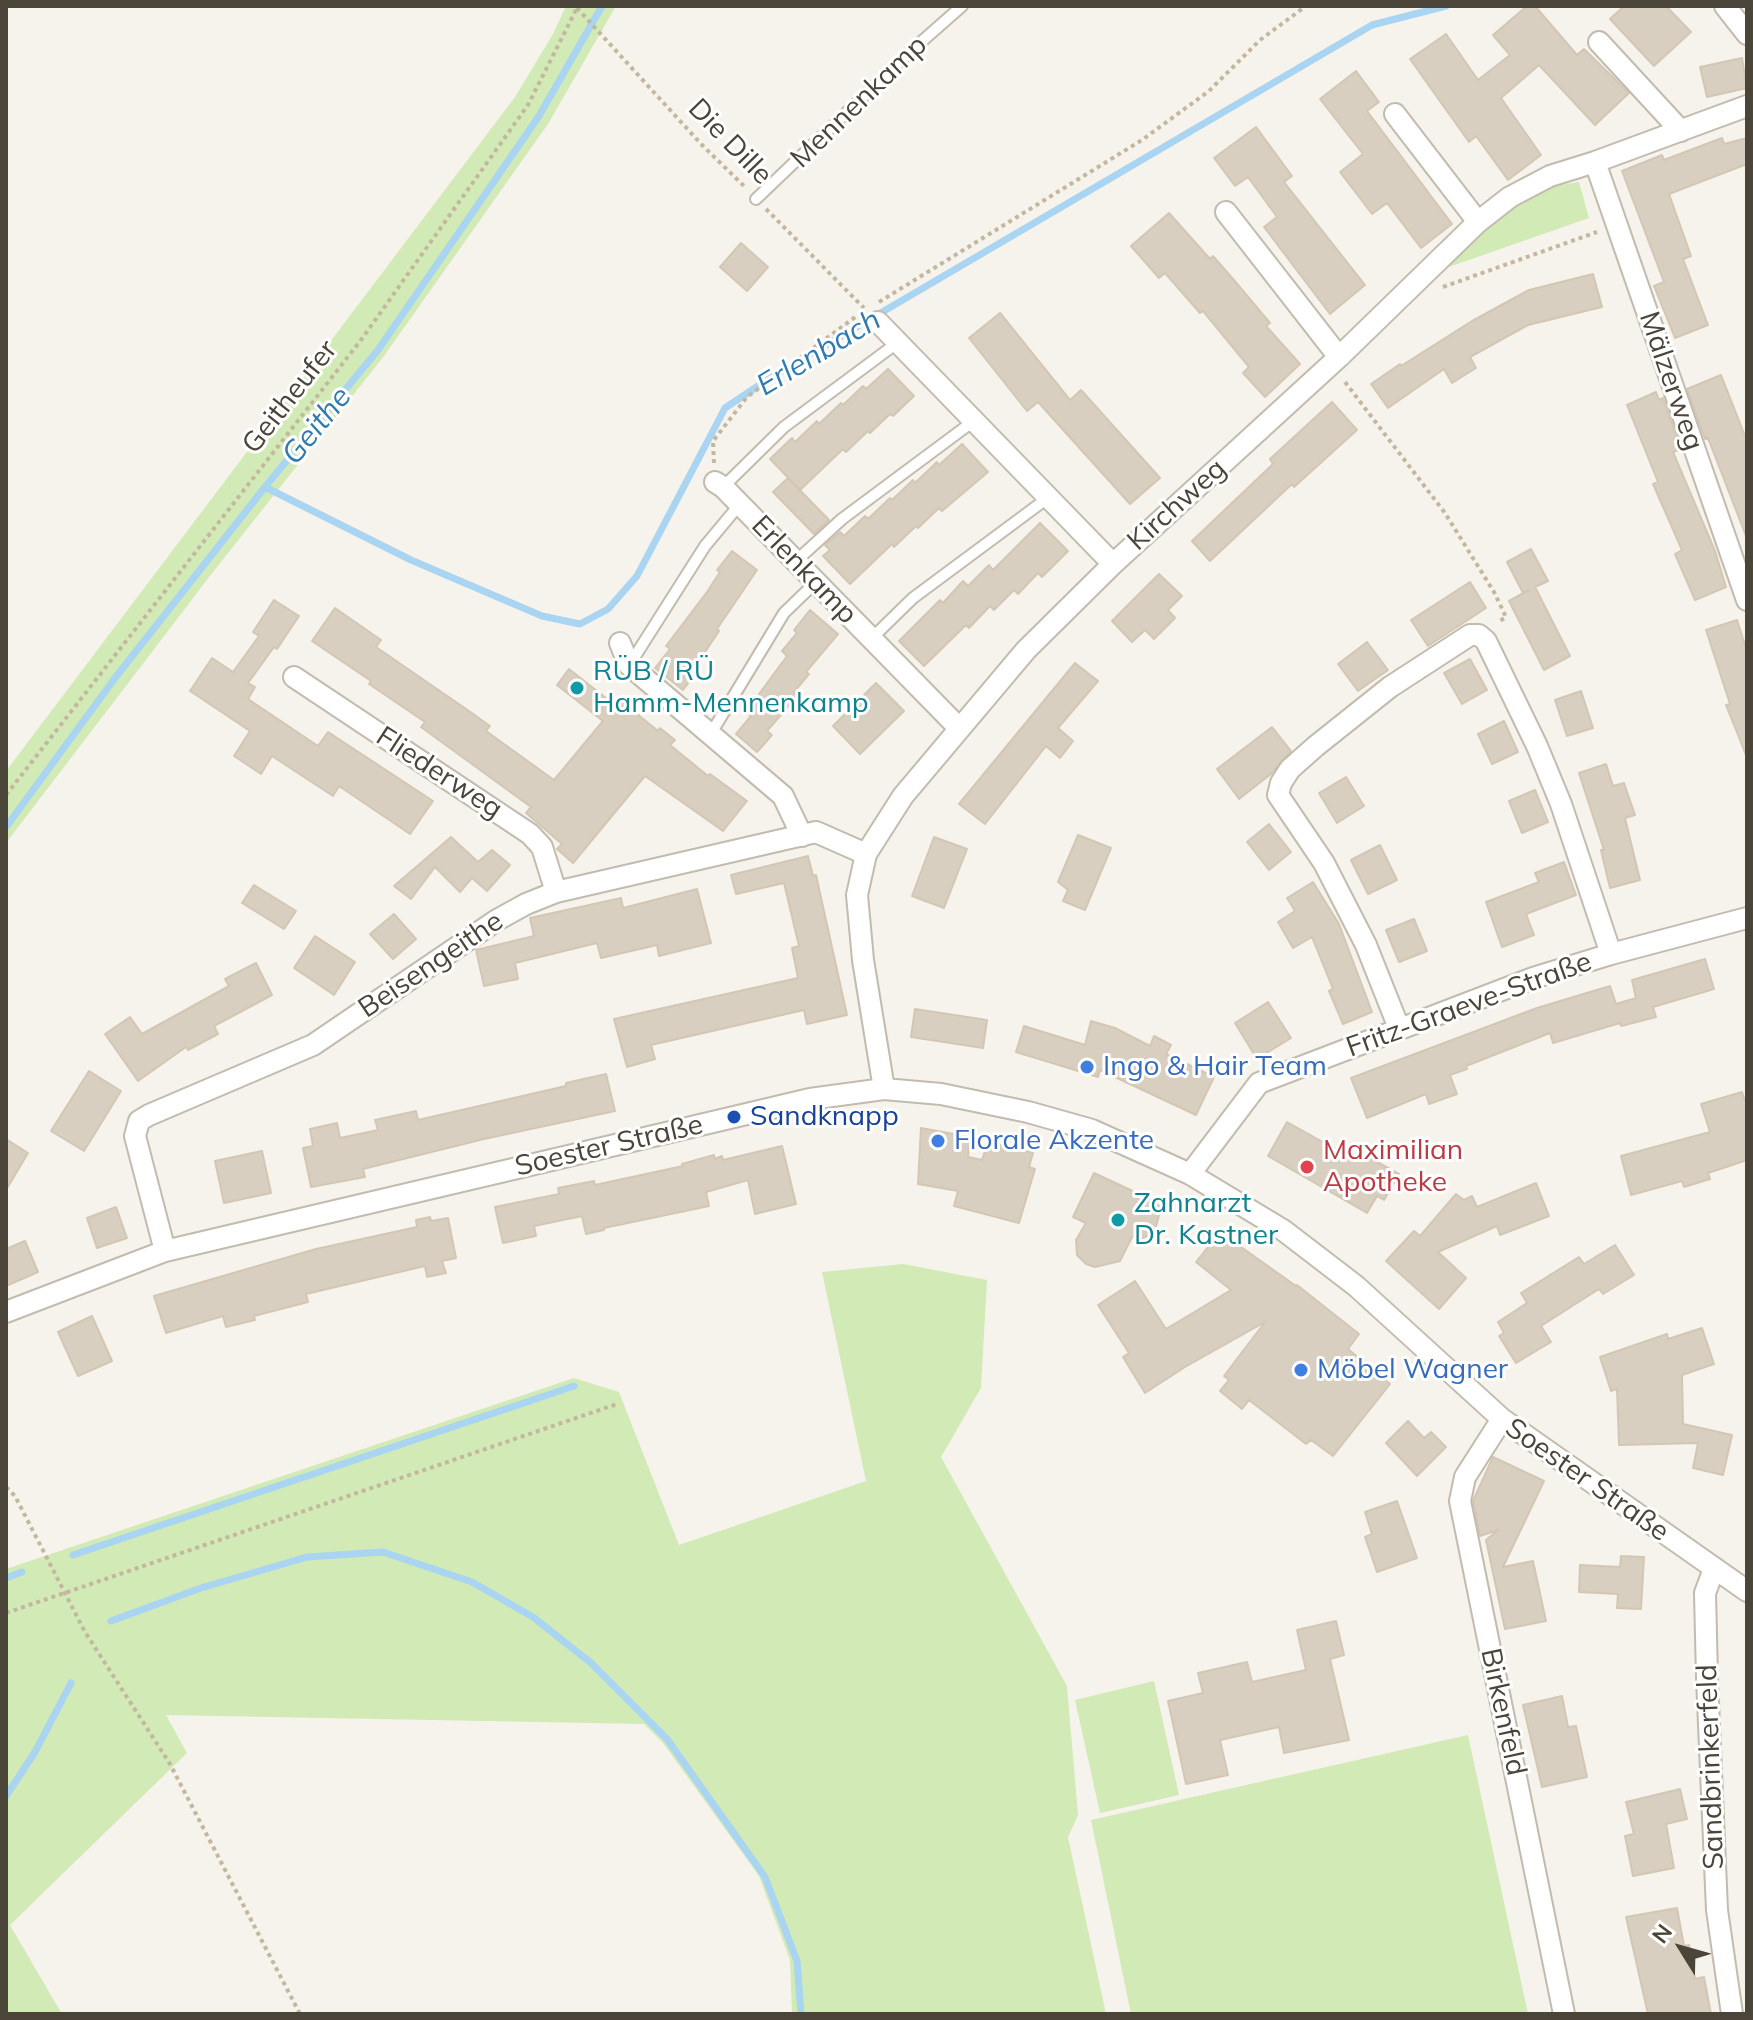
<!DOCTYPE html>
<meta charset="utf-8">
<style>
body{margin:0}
#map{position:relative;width:1753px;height:2020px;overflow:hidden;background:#f6f3ec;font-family:Mulish,sans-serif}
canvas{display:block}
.frame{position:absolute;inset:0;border:8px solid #4b4439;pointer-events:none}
.north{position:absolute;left:1641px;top:1908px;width:80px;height:80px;-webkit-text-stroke:6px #fff;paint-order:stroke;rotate:307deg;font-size:22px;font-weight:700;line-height:32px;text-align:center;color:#4b4439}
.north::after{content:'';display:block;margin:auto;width:28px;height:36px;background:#4b4439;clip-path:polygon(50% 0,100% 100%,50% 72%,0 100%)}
</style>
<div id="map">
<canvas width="1753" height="2020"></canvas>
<div class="frame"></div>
<div class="north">N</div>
</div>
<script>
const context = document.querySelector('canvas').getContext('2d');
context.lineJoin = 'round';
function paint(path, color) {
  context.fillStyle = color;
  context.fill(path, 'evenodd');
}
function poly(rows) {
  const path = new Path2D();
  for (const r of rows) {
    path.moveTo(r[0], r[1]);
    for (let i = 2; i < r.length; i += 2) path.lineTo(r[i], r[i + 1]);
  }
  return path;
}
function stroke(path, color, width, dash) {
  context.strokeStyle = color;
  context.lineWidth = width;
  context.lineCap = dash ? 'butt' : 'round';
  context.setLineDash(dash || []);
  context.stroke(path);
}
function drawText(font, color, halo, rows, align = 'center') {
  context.font = font + ' Mulish,sans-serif';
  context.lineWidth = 6;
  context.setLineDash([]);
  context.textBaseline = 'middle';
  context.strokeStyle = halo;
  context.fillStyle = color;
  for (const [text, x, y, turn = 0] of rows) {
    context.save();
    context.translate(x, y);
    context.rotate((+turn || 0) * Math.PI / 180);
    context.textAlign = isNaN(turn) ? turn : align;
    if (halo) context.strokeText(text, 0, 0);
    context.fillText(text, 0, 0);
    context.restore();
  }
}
paint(poly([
 [566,6,616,6,548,124,384,356,213,572,6,843,6,771,515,97,553,34],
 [1579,182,1589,218,1443,269,1482,231,1493,226,1490,219,1503,210,1548,187],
 [903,1264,987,1280,981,1388,941,1457,1067,1686,1078,1815,1068,1837,1106,2014,792,2014,790,1960,759,1876,663,1743,644,1724,166,1715,187,1753,10,1925,62,2014,6,2014,6,1569,574,1378,619,1392,679,1545,866,1481,822,1272],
 [1154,1681,1179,1795,1100,1813,1075,1700],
 [1468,1735,1528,2014,1131,2014,1091,1820]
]), '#d2eab5');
stroke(poly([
 [265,487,411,560,542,616,580,624,608,609,637,576,725,408,773,376,1372,25,1446,6],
 [6,827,115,678,265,487,378,350,539,116,602,6],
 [73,1555,574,1386],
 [6,1578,22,1572],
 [111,1621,201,1588,307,1557,383,1552,472,1582,533,1617,591,1663,667,1739,765,1877,797,1961,801,2014],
 [6,1796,35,1752,71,1683]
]), '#a9d4f2', 7);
const building = poly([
 [1527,6,1535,6,1577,55,1584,49,1629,93,1595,125,1539,65,1501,98,1541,155,1508,180,1476,136,1469,142,1410,59,1446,34,1478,80,1510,55,1493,35,1527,6],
 [1624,6,1666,6,1691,32,1654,66,1610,19,1624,6],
 [1742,58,1747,88,1707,97,1700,67,1742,58],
 [1356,71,1379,102,1367,111,1452,224,1421,248,1387,203,1372,214,1340,172,1363,154,1320,99,1356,71],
 [1256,127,1292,176,1284,182,1365,285,1330,314,1264,227,1277,217,1248,177,1235,186,1214,158,1256,127],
 [1722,138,1724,144,1747,138,1747,164,1669,194,1691,256,1683,259,1708,325,1675,338,1654,286,1664,282,1622,171,1662,155,1664,160,1722,138],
 [1169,213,1210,259,1213,256,1233,279,1270,323,1266,326,1300,364,1265,397,1243,373,1249,367,1203,311,1200,313,1165,273,1159,278,1131,246,1169,213],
 [741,243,768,267,747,291,720,267,741,243],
 [1593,274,1602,307,1528,325,1470,357,1476,368,1452,383,1444,369,1388,408,1371,384,1400,364,1401,366,1472,321,1529,290,1593,274],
 [1000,313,1070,400,1081,390,1160,478,1130,504,1038,402,1027,411,969,338,1000,313],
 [888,369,914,396,893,416,890,414,870,433,868,431,846,452,843,449,800,490,770,459,792,438,795,442,817,421,819,424,841,403,843,405,863,386,866,389,888,369],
 [1721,375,1747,441,1746,536,1708,438,1705,439,1687,389,1721,375],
 [1656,392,1659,400,1663,398,1681,449,1673,452,1715,551,1726,587,1695,600,1675,554,1682,550,1653,484,1658,482,1627,405,1656,392],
 [1332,402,1357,430,1294,487,1292,484,1210,561,1192,541,1273,464,1270,459,1332,402],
 [962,444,988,472,942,511,939,508,918,528,916,526,894,547,892,544,850,584,823,556,830,550,825,545,840,532,844,536,865,516,868,519,890,498,892,500,913,480,915,483,937,462,939,465,962,444],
 [788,478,829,520,814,534,773,492,788,478],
 [1040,523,1068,551,1042,577,1038,573,1018,594,1014,590,994,610,990,606,969,628,966,625,924,666,899,641,940,600,943,603,963,581,968,586,989,565,993,570,1040,523],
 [1531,549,1548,581,1535,587,1570,656,1544,670,1509,601,1529,590,1523,593,1507,562,1531,549],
 [732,551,757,570,717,629,719,631,695,667,698,670,683,690,655,668,670,649,666,646,707,592,720,572,717,570,732,551],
 [1159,574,1182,596,1168,610,1175,618,1154,639,1145,630,1132,642,1112,621,1159,574],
 [1470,582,1486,608,1428,646,1411,620,1470,582],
 [274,600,299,616,277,649,274,647,248,683,255,687,248,699,318,746,328,732,433,801,410,834,339,786,333,796,272,756,261,774,234,756,250,731,190,691,212,658,233,672,259,636,253,632,274,600],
 [335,608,381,640,376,647,469,711,490,726,486,731,554,780,603,721,557,685,569,669,616,706,620,700,658,731,660,728,675,740,670,745,708,776,710,774,747,801,723,831,645,776,573,863,557,849,562,844,526,813,531,807,421,727,425,722,369,684,371,681,312,641,335,608],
 [810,610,838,634,806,672,809,674,794,692,798,695,767,731,772,735,757,752,736,734,751,716,748,714,762,697,759,694,787,656,782,651,797,633,794,630,810,610],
 [1737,620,1747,651,1746,755,1726,705,1730,704,1706,630,1737,620],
 [1367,642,1388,670,1358,691,1338,664,1367,642],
 [1470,659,1487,690,1462,704,1444,673,1470,659],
 [1075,663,1098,681,1058,728,1073,741,1060,758,1046,746,985,824,959,804,1075,663],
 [876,683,904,711,860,754,833,726,876,683],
 [1581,691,1593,728,1567,736,1555,700,1581,691],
 [1504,721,1518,752,1492,764,1478,734,1504,721],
 [1272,727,1291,751,1271,774,1239,799,1217,769,1272,727],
 [1606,764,1613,786,1624,783,1635,815,1625,818,1640,880,1610,888,1601,850,1604,850,1579,773,1606,764],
 [1346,777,1364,806,1337,823,1319,793,1346,777],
 [1535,790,1548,822,1522,833,1509,801,1535,790],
 [1269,824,1291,852,1269,870,1247,842,1269,824],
 [1078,835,1111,848,1085,910,1063,901,1068,890,1058,882,1078,835],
 [451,837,478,862,492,850,510,865,487,891,472,878,460,892,435,867,411,899,394,886,451,837],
 [934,837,967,849,944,908,912,896,934,837],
 [1380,845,1397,880,1368,894,1351,860,1380,845],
 [808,856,813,876,816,875,847,1015,807,1024,804,1010,651,1045,655,1059,627,1067,614,1019,798,978,792,948,799,946,784,883,736,894,731,875,808,856],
 [1564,862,1576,895,1526,914,1534,935,1502,947,1486,902,1539,882,1535,873,1564,862],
 [1313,882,1339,924,1372,1012,1343,1024,1329,991,1333,989,1312,937,1293,948,1278,922,1295,911,1287,898,1313,882],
 [254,885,296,911,284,929,242,903,254,885],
 [697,889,711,943,659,956,657,945,601,958,597,943,515,963,518,979,484,986,476,950,534,936,530,918,621,898,623,908,697,889],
 [394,914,416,939,393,959,370,934,394,914],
 [1414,919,1427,951,1399,962,1386,930,1414,919],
 [315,936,355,962,334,995,294,968,315,936],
 [1705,959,1714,989,1653,1007,1656,1017,1621,1026,1620,1023,1553,1043,1550,1033,1466,1066,1467,1069,1450,1075,1457,1094,1429,1104,1426,1094,1367,1118,1351,1078,1537,1008,1610,986,1616,1004,1636,998,1632,980,1705,959],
 [256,963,272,995,214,1026,218,1034,188,1050,186,1047,138,1081,105,1034,130,1017,142,1034,229,986,225,979,256,963],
 [1268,1002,1291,1038,1257,1059,1235,1023,1268,1002],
 [915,1009,987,1020,983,1048,911,1037,915,1009],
 [1091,1021,1115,1028,1150,1046,1154,1036,1171,1045,1166,1054,1214,1077,1196,1115,1100,1070,1098,1077,1016,1052,1024,1026,1085,1045,1091,1021],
 [89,1071,121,1091,84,1151,51,1131,89,1071],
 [606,1074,615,1111,484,1139,363,1169,365,1177,311,1187,303,1148,313,1146,310,1129,337,1123,340,1138,378,1130,375,1120,416,1111,418,1120,566,1086,566,1083,606,1074],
 [1742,1092,1747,1107,1747,1160,1708,1173,1710,1179,1684,1187,1682,1181,1631,1195,1621,1156,1710,1132,1701,1104,1742,1092],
 [1287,1122,1355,1160,1359,1152,1399,1174,1384,1200,1377,1196,1367,1213,1268,1156,1287,1122],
 [921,1128,970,1137,968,1157,982,1160,988,1142,1033,1153,1029,1167,1035,1169,1019,1223,954,1206,958,1191,918,1184,921,1128],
 [6,1139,28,1153,6,1190,6,1139],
 [782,1146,796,1204,755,1214,748,1180,706,1192,709,1206,604,1228,604,1230,586,1234,582,1216,534,1226,536,1236,503,1243,495,1207,559,1194,558,1188,594,1181,595,1185,683,1166,682,1164,714,1155,715,1159,722,1156,723,1160,782,1146],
 [262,1151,271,1193,224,1203,215,1161,262,1151],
 [1094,1173,1154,1201,1161,1208,1155,1230,1151,1234,1142,1239,1132,1237,1120,1261,1095,1267,1086,1264,1077,1255,1076,1240,1086,1223,1073,1217,1094,1173],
 [1536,1183,1549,1216,1500,1235,1497,1226,1438,1252,1466,1278,1439,1309,1386,1261,1414,1231,1420,1236,1456,1194,1464,1200,1472,1196,1477,1207,1536,1183],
 [116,1207,127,1238,97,1248,87,1218,116,1207],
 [430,1217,431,1221,448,1218,456,1258,442,1261,446,1273,427,1277,425,1266,306,1294,308,1302,254,1316,255,1320,226,1327,223,1316,166,1333,154,1296,316,1249,417,1227,416,1220,430,1217],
 [1220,1232,1296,1286,1297,1285,1359,1334,1348,1349,1390,1384,1333,1456,1311,1440,1306,1444,1249,1400,1242,1409,1220,1391,1229,1380,1224,1376,1265,1322,1185,1367,1145,1393,1123,1357,1129,1353,1098,1305,1135,1281,1166,1329,1231,1290,1196,1262,1220,1232],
 [25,1241,38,1272,6,1286,6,1249,25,1241],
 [1615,1245,1634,1275,1603,1294,1599,1289,1541,1326,1551,1342,1516,1363,1499,1336,1504,1333,1498,1322,1527,1303,1521,1293,1579,1257,1584,1264,1615,1245],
 [92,1316,112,1361,78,1376,58,1332,92,1316],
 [1702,1328,1714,1364,1682,1375,1683,1424,1732,1435,1723,1475,1693,1468,1698,1443,1619,1445,1617,1389,1611,1391,1600,1357,1667,1334,1668,1339,1702,1328],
 [1408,1421,1424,1438,1431,1432,1446,1447,1417,1476,1386,1443,1408,1421],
 [1493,1457,1544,1481,1503,1567,1533,1561,1546,1621,1505,1629,1486,1540,1498,1530,1480,1536,1473,1501,1493,1457],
 [1397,1501,1417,1558,1377,1572,1365,1537,1372,1534,1365,1512,1397,1501],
 [1621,1556,1644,1557,1641,1609,1617,1608,1618,1594,1579,1592,1580,1565,1620,1567,1621,1556],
 [1336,1621,1344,1655,1330,1659,1349,1740,1284,1753,1279,1727,1220,1740,1228,1775,1186,1784,1168,1701,1203,1693,1198,1673,1247,1662,1252,1682,1306,1670,1297,1630,1336,1621],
 [1562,1696,1568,1727,1576,1726,1587,1777,1542,1787,1523,1705,1562,1696],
 [1680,1789,1687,1819,1666,1824,1674,1868,1633,1876,1625,1836,1634,1834,1626,1802,1680,1789],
 [1677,1908,1684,1946,1689,1945,1695,1979,1704,1977,1711,2014,1648,2014,1626,1917,1677,1908]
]);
paint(building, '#d8cfc1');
stroke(building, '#d3c7b4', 2);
const service = poly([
 [756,199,912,50,962,6],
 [723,487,784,427,897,343],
 [796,561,842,519,975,420],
 [871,639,913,598,1049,497],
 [630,664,705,546,740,504],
 [710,735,784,613,816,582]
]);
const minor = poly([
 [1725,6,1747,34],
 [1599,42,1681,131],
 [1395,114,1478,222],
 [1595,162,1747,600],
 [1226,212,1339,357],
 [878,322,1113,564],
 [715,482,723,487,959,728],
 [620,643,629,665,783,796,802,836],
 [294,677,530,834,542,847,556,892],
 [1399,1028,1366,945,1324,863,1278,795,1281,783,1290,769,1316,746,1390,687,1470,635,1479,635,1486,641,1537,746,1561,804,1611,954],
 [884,1089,863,960,857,895,866,854,903,796,1026,650,1113,564,1339,357,1478,222,1510,197,1550,176,1595,162,1747,106],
 [1190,1174,1259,1083,1533,978,1611,954,1747,918],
 [165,1251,135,1136,139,1121,149,1115,313,1045,497,920,526,904,556,892,816,832,866,854],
 [6,1312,165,1251,734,1117,810,1099,884,1089,941,1094,1028,1112,1092,1130,1190,1174,1283,1230,1356,1286,1502,1419,1747,1591],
 [1502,1419,1465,1477,1460,1501,1564,2014],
 [1714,1569,1705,1593,1707,1678,1717,1910,1732,2014]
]);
stroke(service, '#c2bbae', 14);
stroke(minor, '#c2bbae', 24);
stroke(poly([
 [577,8,702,145,746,188],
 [766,209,864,308],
 [1443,287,1597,232],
 [879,302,1142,140,1209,91,1260,40,1306,6],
 [1345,382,1445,513,1494,592,1506,617,1498,622],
 [714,463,713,441,747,397,858,315],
 [6,795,361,340,528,105,578,6],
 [6,1487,15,1496,85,1632,170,1764,300,2014],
 [6,1613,617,1404]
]), '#c4b79f', 4, [4, 4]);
stroke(service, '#fff', 10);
stroke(minor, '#fff', 20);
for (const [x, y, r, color] of [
 [577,688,8,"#0f9aa8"],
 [1087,1067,8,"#3f7fe0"],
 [734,1117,8,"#1a4fb4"],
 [938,1141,8,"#3f7fe0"],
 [1307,1167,8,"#e0444e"],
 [1118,1220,8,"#0f9aa8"],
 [1301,1370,8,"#3f7fe0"]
]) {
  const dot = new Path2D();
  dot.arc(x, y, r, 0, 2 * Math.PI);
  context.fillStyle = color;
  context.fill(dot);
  stroke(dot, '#fff', 3);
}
drawText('28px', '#4b4439', '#fff', [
 ["Mennenkamp",859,102,-44],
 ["Die Dille",730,142,46],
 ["Mälzerweg",1671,381,71],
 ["Geitheufer",290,397,-52],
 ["Kirchweg",1177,505,-42],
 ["Erlenkamp",804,570,46],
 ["Fliederweg",439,773,33],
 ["Beisengeithe",431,965,-34],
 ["Fritz-Graeve-Straße",1469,1005,-20],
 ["Soester Straße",609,1146,-13],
 ["Soester Straße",1587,1480,35],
 ["Birkenfeld",1503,1712,78],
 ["Sandbrinkerfeld",1711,1767,-92]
]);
drawText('28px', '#0d838f', '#fff', [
 ["RÜB / RÜ",593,672],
 ["Hamm-Mennenkamp",593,704],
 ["Zahnarzt",1134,1204],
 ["Dr. Kastner",1134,1236]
], 'left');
drawText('28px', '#366cbe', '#fff', [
 ["Ingo & Hair Team",1103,1067],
 ["Florale Akzente",954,1141],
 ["Möbel Wagner",1317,1370]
], 'left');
drawText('28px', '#164399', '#fff', [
 ["Sandknapp",750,1117]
], 'left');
drawText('28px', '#be3a42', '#fff', [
 ["Maximilian",1323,1151],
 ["Apotheke",1323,1183]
], 'left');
drawText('italic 30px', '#2e7ab2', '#fff', [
 ["Erlenbach",819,353,-31],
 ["Geithe",317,426,-51]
]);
</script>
